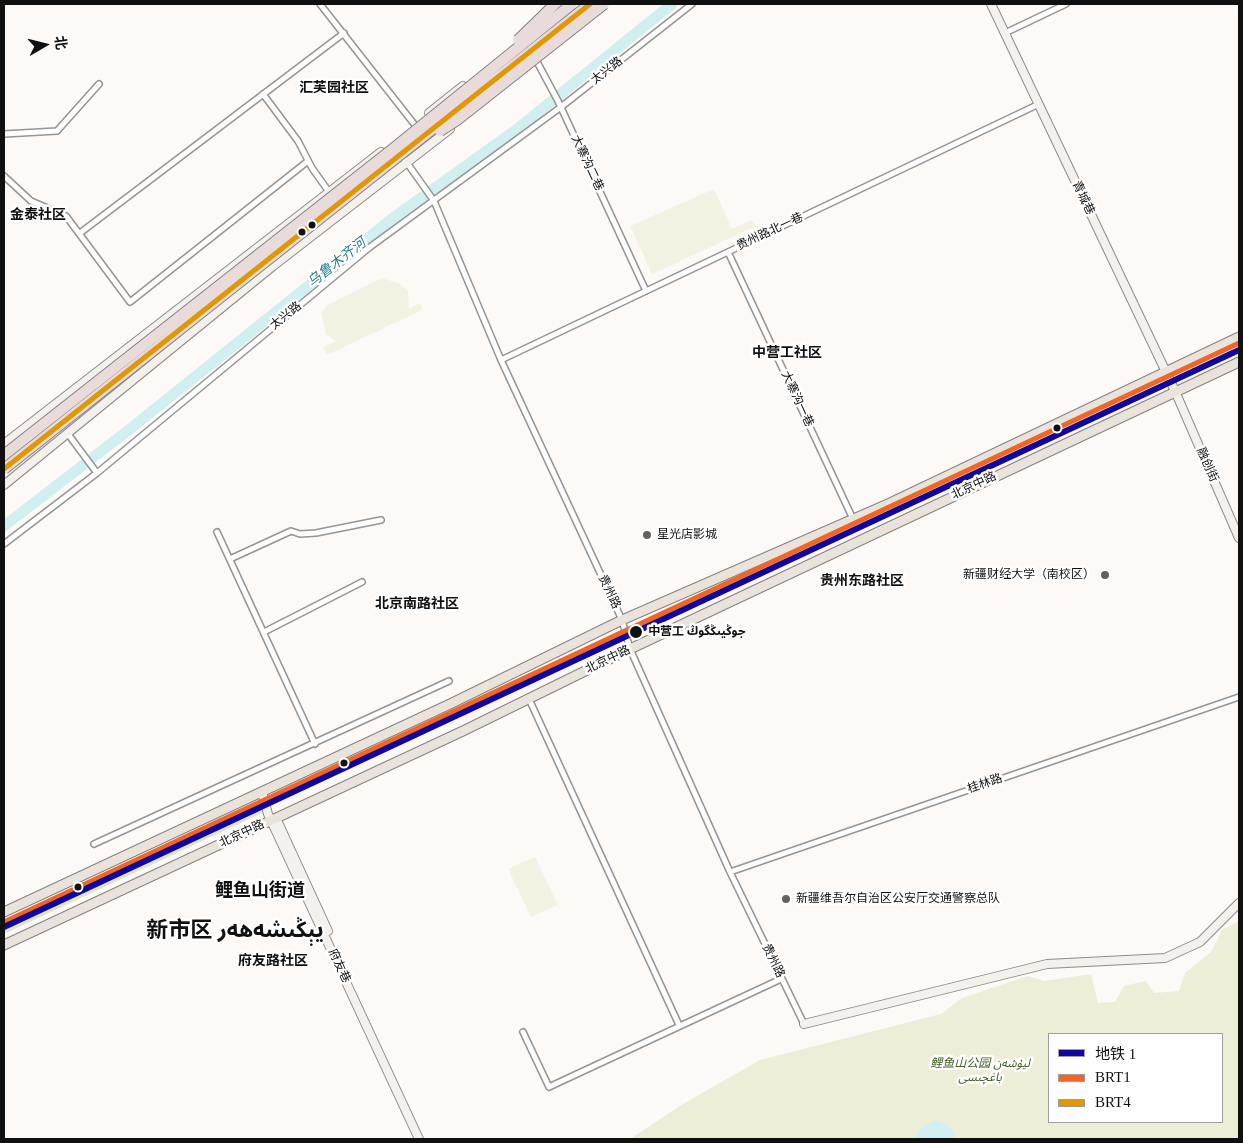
<!DOCTYPE html>
<meta charset="utf-8">
<style>
body{margin:0}
#map{position:relative;width:1243px;height:1143px;overflow:hidden;background:#fcf9f6;font-family:"Times New Roman","Noto Sans SC",serif}
canvas{display:block}
.frame{position:absolute;inset:0;border:5px solid #101010;pointer-events:none}
.legend{position:absolute;left:1048px;top:1033px;width:175px;height:90px;box-sizing:border-box;background:#fff;border:1px solid #9f9f9f;margin:0;padding:6px 9px;list-style:none;font-size:15px;color:#101010}
.legend li{display:flex;align-items:center;gap:10px;height:25px}
.legend b{width:25px;border:1px solid #9f9f9f}
.north{position:absolute;left:20px;top:20px;width:50px;height:50px;-webkit-text-stroke:4px #fff;paint-order:stroke;rotate:82deg;font-size:14px;font-weight:700;line-height:20px;text-align:center;color:#101010}
.north::after{content:'';display:block;margin:auto;width:18px;height:22px;background:#101010;clip-path:polygon(50% 0,100% 100%,50% 72%,0 100%)}
</style>
<div id="map">
<canvas width="1243" height="1143"></canvas>
<div class="frame"></div>
<ul class="legend">
<li><b style="height:6px;background:#10069f"></b>地铁 1</li>
<li><b style="height:6px;background:#f26522"></b>BRT1</li>
<li><b style="height:6px;background:#e09702"></b>BRT4</li>
</ul>
<div class="north">北</div>
</div>
<script>
const context = document.querySelector('canvas').getContext('2d');
context.lineJoin = 'round';
function paint(path, color) {
  context.fillStyle = color;
  context.fill(path, 'evenodd');
}
function poly(rows) {
  const path = new Path2D();
  for (const r of rows) {
    path.moveTo(r[0], r[1]);
    for (let i = 2; i < r.length; i += 2) path.lineTo(r[i], r[i + 1]);
  }
  return path;
}
function stroke(path, color, width, dash) {
  context.strokeStyle = color;
  context.lineWidth = width;
  context.lineCap = dash ? 'butt' : 'round';
  context.setLineDash(dash || []);
  context.stroke(path);
}
function drawText(font, color, halo, rows, align = 'center') {
  context.font = font + ' "Times New Roman","Noto Sans Arabic","Noto Sans SC",serif';
  context.lineWidth = 5;
  context.setLineDash([]);
  context.textBaseline = 'middle';
  context.strokeStyle = halo;
  context.fillStyle = color;
  for (const [text, x, y, turn = 0] of rows) {
    context.save();
    context.translate(x, y);
    context.rotate((+turn || 0) * Math.PI / 180);
    context.textAlign = isNaN(turn) ? turn : align;
    if (halo) context.strokeText(text, 0, 0);
    context.fillText(text, 0, 0);
    context.restore();
  }
}
paint(poly([
 [1239,921,1239,1139,630,1139,683,1104,760,1060,941,1014,962,998,1028,976,1044,981,1091,974,1098,1003,1115,1002,1124,986,1146,981,1154,993,1179,991,1185,973,1211,952,1222,930],
 [1049,1034,1222,1034,1222,1122,1049,1122]
]), '#eceed8');
paint(poly([
 [259,801,264,812,4,934,4,922]
]), '#dfe5c7');
paint(poly([
 [714,189,732,229,752,220,756,226,652,274,630,226],
 [382,278,401,284,408,292,409,309,420,303,422,310,327,355,323,347,336,341,326,334,321,313,329,304],
 [535,857,558,905,531,917,508,869]
]), '#f3f2e2');
paint(poly([
 [935,1121,947,1125,956,1134,953,1139,913,1139,918,1131,926,1124]
]), '#d1eff1');
stroke(poly([
 [4,526,130,429,393,218,516,130,672,4]
]), '#d1eff1', 11);
const street = poly([
 [320,4,418,129],
 [1005,33,1066,4],
 [535,58,558,101,646,291],
 [263,94,298,141,312,168,329,192],
 [4,134,57,131,99,84],
 [400,153,434,201,501,360,622,620,630,649,730,872,804,1024],
 [4,176,31,201,66,216,130,302,308,161],
 [80,233,344,33],
 [728,252,853,519],
 [501,360,1039,104],
 [68,434,97,473],
 [217,532,315,744],
 [4,544,97,473,370,247,561,107,692,4],
 [230,559,291,531,300,534,316,533,381,520],
 [264,632,362,582],
 [529,699,679,1025],
 [94,844,449,681],
 [730,872,1239,697],
 [523,1032,549,1087,781,979]
]);
const secondary = poly([
 [991,4,1175,391,1239,538],
 [548,17,563,4],
 [429,113,463,86],
 [4,444,381,152],
 [4,485,273,266,450,129],
 [262,792,268,814,419,1139],
 [276,818,328,931],
 [804,1024,1047,964,1165,958,1200,942,1239,903]
]);
const primary = poly([
 [4,912,450,704,622,620,890,503,1239,337],
 [4,945,465,730,630,649,1239,362]
]);
stroke(street, '#969594', 8);
stroke(secondary, '#8d8c8a', 10);
stroke(primary, '#848281', 11);
stroke(street, '#fffefe', 5);
stroke(secondary, '#f4f0ec', 8);
stroke(primary, '#eae3dc', 9);
const highwayBridge = poly([
 [518,40,555,4],
 [440,131,457,120,604,4],
 [4,455,394,148,572,4],
 [4,469,590,4]
]);
stroke(highwayBridge, '#848281', 12, []);
stroke(highwayBridge, '#e8dbd9', 10);
stroke(poly([
 [4,922,1239,343]
]), '#f26522', 5);
stroke(poly([
 [4,469,590,4]
]), '#e09702', 5);
stroke(poly([
 [4,927,1239,350]
]), '#10069f', 6);
for (const [x, y, r, color] of [
 [312,225,4.5,"#101010"],
 [302,232,4.5,"#101010"],
 [1057,428,4.5,"#101010"],
 [647,535,5,"#636260"],
 [1105,575,5,"#636260"],
 [636,632,7,"#101010"],
 [344,763,4.5,"#101010"],
 [78,887,4.5,"#101010"],
 [786,899,5,"#636260"]
]) {
  const dot = new Path2D();
  dot.arc(x, y, r, 0, 2 * Math.PI);
  context.fillStyle = color;
  context.fill(dot);
  stroke(dot, '#fff', 2);
}
drawText('12px', '#101010', '#fff', [
 ["太兴路",607,71,-38],
 ["大寨沟二巷",587,163,65],
 ["青城巷",1083,198,65],
 ["贵州路北一巷",770,232,-25],
 ["太兴路",286,316,-39],
 ["大寨沟一巷",797,399,65],
 ["融创街",1207,465,66],
 ["北京中路",974,486,-25],
 ["贵州路",609,592,65],
 ["北京中路",608,660,-26],
 ["桂林路",985,784,-19],
 ["北京中路",242,834,-25],
 ["贵州路",773,961,64],
 ["府友巷",339,966,65]
]);
drawText('12px', '#101010', '#fff', [
 ["星光店影城",657,535],
 ["新疆财经大学（南校区）",1095,575,"right"],
 ["新疆维吾尔自治区公安厅交通警察总队",796,899]
], 'left');
drawText('bold 12px', '#101010', '#fff', [
 ["中营工 جوڭيىڭگوڭ",648,632]
], 'left');
drawText('italic 12px', '#436027', '#fff', [
 ["鲤鱼山公园 ليۇشەن",980,1064],
 ["باغچىسى",980,1078]
]);
drawText('bold 14px', '#101010', '#fff', [
 ["汇芙园社区",334,88],
 ["金泰社区",38,215],
 ["中营工社区",787,353],
 ["贵州东路社区",862,581],
 ["北京南路社区",417,604],
 ["府友路社区",273,961]
]);
drawText('italic 14px', '#267d8c', '#fff', [
 ["乌鲁木齐河",337,263,-38]
]);
drawText('bold 18px', '#101010', '#fff', [
 ["鲤鱼山街道",260,891]
]);
drawText('bold 22px', '#101010', '#fff', [
 ["新市区 يېڭىشەھەر",235,931]
]);
</script>
